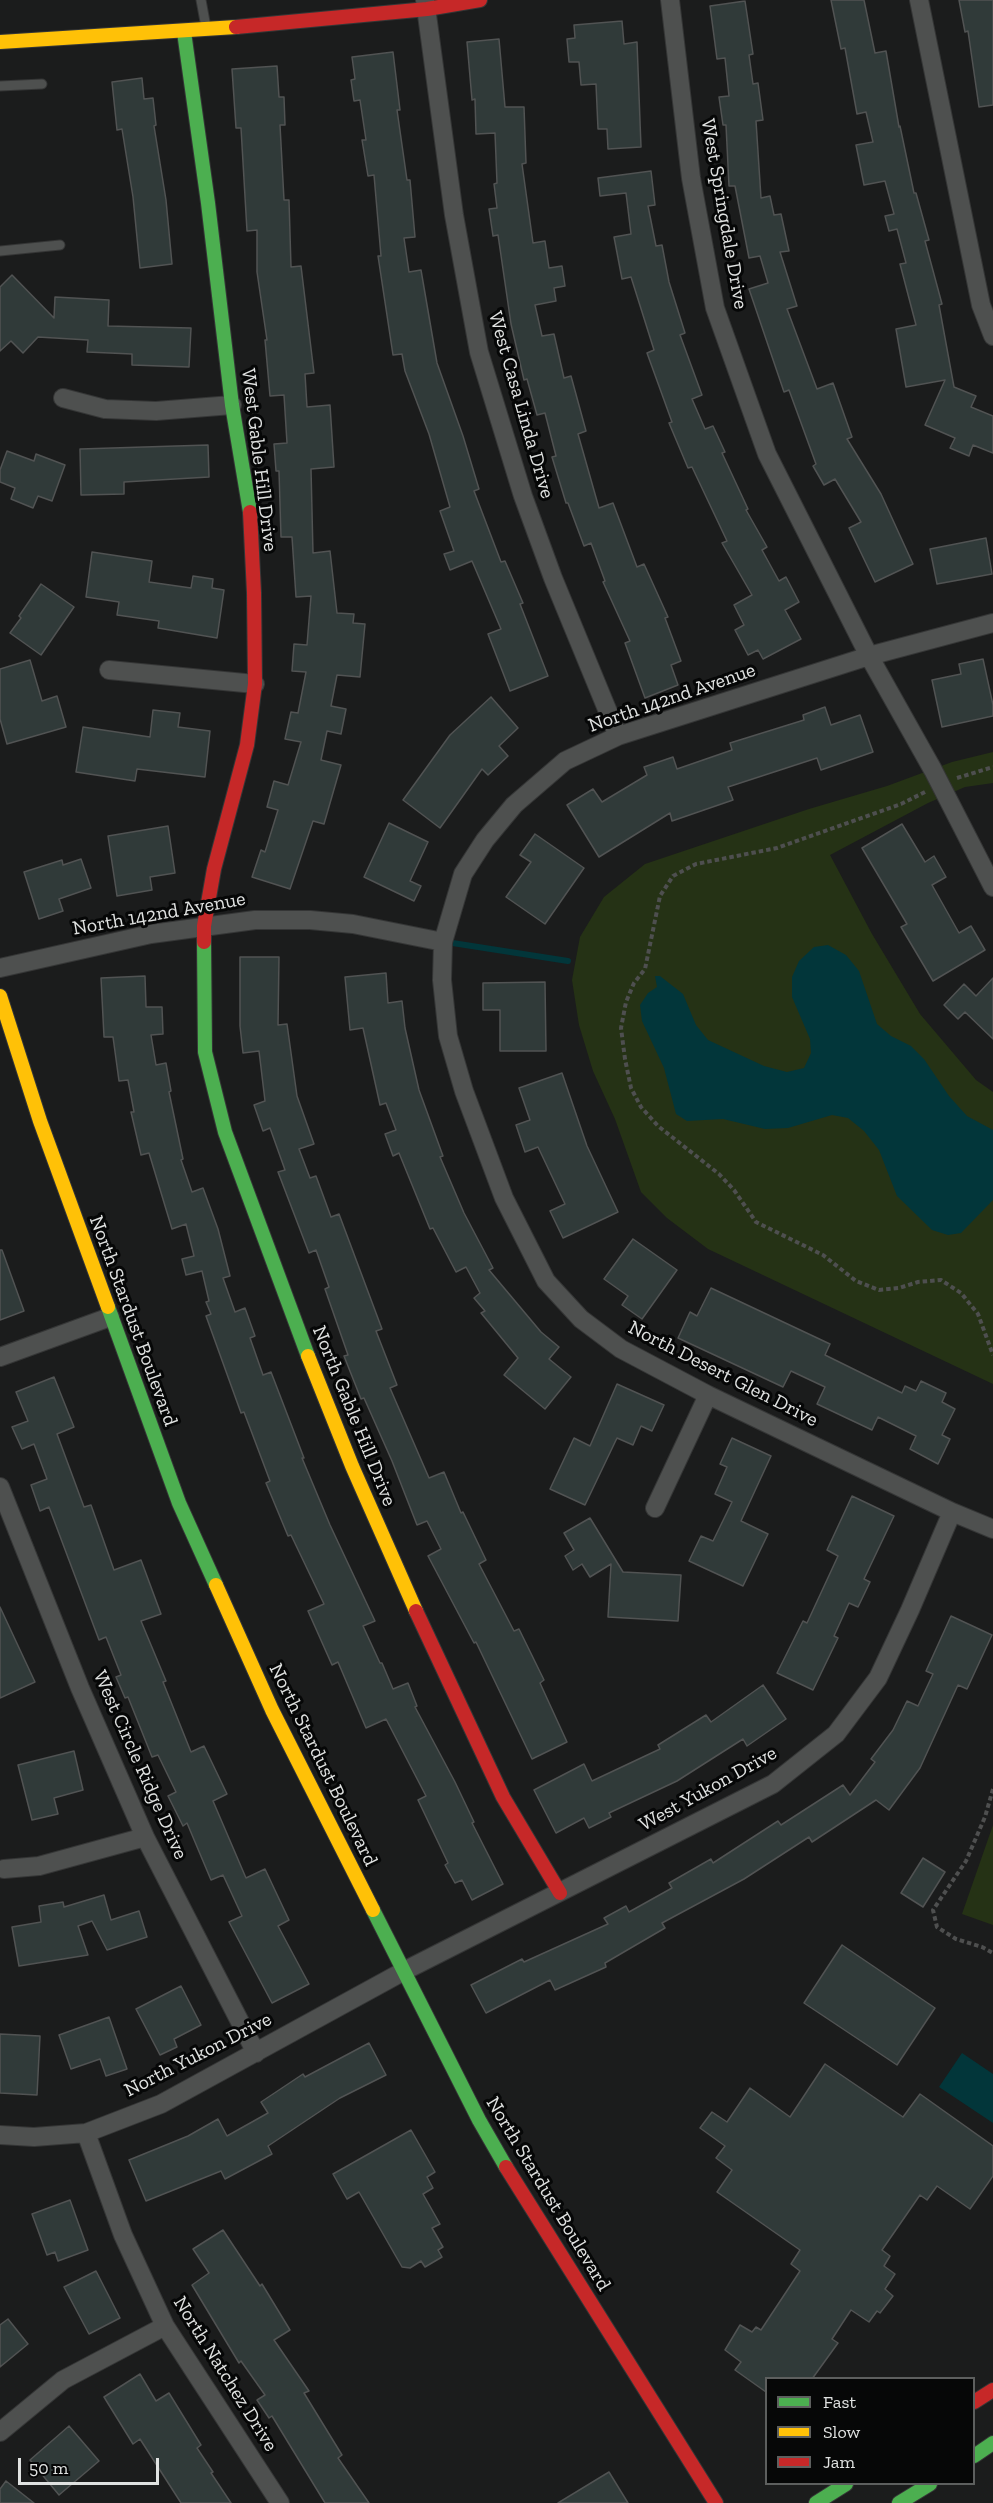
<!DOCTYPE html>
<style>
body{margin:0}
#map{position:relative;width:993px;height:2503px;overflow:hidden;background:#1b1c1c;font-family:"Zilla Slab",serif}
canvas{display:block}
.legend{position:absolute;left:765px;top:2377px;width:210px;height:108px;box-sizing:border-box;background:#060707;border:2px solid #5d5f5e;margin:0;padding:8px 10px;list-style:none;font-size:18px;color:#e0e2e1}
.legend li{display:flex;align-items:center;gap:12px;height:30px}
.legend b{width:30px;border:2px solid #5d5f5e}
.scale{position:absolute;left:18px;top:2458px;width:141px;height:27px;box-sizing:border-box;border:3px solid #e0e2e1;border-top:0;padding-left:8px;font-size:18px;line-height:21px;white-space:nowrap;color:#e0e2e1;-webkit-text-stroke:4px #060707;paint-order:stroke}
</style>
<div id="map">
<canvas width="993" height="2503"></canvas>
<ul class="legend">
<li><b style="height:8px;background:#4caf50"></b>Fast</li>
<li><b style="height:8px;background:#ffc107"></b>Slow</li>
<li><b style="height:8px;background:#c62828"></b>Jam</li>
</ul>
<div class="scale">50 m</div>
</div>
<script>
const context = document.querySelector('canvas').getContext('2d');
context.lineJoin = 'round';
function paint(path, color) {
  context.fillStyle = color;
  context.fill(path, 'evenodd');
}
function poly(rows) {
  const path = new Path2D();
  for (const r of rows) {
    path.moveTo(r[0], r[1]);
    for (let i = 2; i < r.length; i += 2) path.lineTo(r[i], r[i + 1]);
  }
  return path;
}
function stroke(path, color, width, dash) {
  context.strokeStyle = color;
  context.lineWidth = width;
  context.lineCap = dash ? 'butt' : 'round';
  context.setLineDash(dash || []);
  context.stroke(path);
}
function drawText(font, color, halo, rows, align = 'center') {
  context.font = font + ' "Zilla Slab",serif';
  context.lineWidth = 6;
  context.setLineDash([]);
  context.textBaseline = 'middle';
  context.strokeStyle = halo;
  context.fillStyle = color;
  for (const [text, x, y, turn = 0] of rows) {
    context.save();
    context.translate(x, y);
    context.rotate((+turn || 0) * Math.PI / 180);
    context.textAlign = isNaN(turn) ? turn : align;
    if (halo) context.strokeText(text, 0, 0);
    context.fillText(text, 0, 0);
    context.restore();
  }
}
paint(poly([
 [993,752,993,783,965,787,928,803,830,855,872,934,920,1014,976,1080,993,1092,993,1384,708,1249,667,1218,641,1192,615,1119,593,1071,579,1025,572,980,580,937,604,897,645,864,809,809,887,786,952,762],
 [993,1825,993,1925,962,1914]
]), '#253215');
paint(poly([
 [828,945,846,955,859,971,877,1024,891,1036,911,1046,924,1059,949,1096,967,1116,993,1130,993,1200,961,1233,948,1235,932,1230,897,1196,879,1150,864,1131,848,1118,832,1115,788,1128,765,1129,723,1119,687,1121,676,1114,664,1068,642,1021,640,1005,648,993,657,987,655,976,660,976,683,994,696,1025,708,1040,764,1066,787,1072,804,1068,811,1053,810,1039,792,997,792,977,799,961,814,947],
 [962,2053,993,2074,993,2123,939,2087]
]), '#02363a');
stroke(poly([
 [446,942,568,961]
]), '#02363a', 6);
const building = poly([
 [831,0,864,0,875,53,886,51,899,127,900,126,914,193,916,193,929,240,925,241,942,304,939,305,954,387,976,396,971,407,993,416,993,453,973,445,969,456,950,448,955,438,925,425,945,380,906,387,896,329,916,325,900,264,906,263,897,229,889,231,885,216,894,214,885,181,864,185,856,145,873,142,866,112,857,114,845,48,841,49,831,0],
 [959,0,993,0,993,105,979,107,968,31,965,32,959,0],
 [745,1,753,54,749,55,753,84,758,83,763,120,756,121,761,198,770,196,774,215,781,214,789,251,780,252,797,306,787,309,817,389,833,383,852,437,847,439,881,494,913,564,875,582,849,528,861,522,835,479,824,485,813,466,816,464,789,390,784,392,749,289,768,283,760,256,749,258,735,186,729,186,726,125,723,125,719,97,729,96,725,58,717,59,710,6,745,1],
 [622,21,624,44,637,42,641,147,608,149,607,129,598,129,596,84,581,85,579,62,569,62,567,39,575,38,574,25,622,21],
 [499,39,505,107,524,107,526,163,522,164,533,243,545,241,549,268,562,266,565,286,554,288,556,301,535,305,542,336,554,334,564,378,571,376,586,431,578,434,599,508,613,503,637,567,644,564,668,617,665,618,681,661,671,665,678,685,645,698,625,643,630,641,603,582,605,581,591,543,584,546,568,503,566,503,552,457,556,456,545,413,537,415,527,379,524,380,511,324,498,235,493,236,489,209,497,208,494,184,497,183,495,133,476,134,475,99,472,100,467,42,499,39],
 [393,52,400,110,397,110,407,180,410,180,415,237,404,238,409,272,421,270,437,363,463,436,479,489,474,491,501,562,505,561,523,603,520,604,548,676,510,691,488,634,501,629,472,561,450,570,444,554,454,551,440,511,450,507,429,434,405,371,402,354,393,355,378,256,381,256,374,175,368,176,362,140,366,140,360,100,354,101,351,80,355,79,352,57,393,52],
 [277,66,279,97,284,97,285,125,280,125,284,200,289,200,291,267,301,266,314,373,305,374,307,407,330,405,334,467,311,469,313,553,330,551,337,613,354,614,353,623,365,624,360,677,337,675,331,706,346,709,341,734,327,731,321,760,341,765,324,824,313,821,290,889,252,877,261,850,265,852,278,810,267,807,274,781,288,785,301,742,285,739,291,712,298,713,306,672,292,671,294,644,307,645,311,596,296,597,292,537,281,537,279,471,276,471,274,444,287,443,284,395,270,396,265,340,267,340,257,272,257,230,247,231,241,128,236,128,232,69,277,66],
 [142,78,144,99,153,98,156,125,154,126,166,200,172,264,140,268,133,197,122,129,117,130,112,82,142,78],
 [651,171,655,205,648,206,656,246,662,245,669,282,685,333,680,335,702,395,692,399,705,429,713,426,725,452,722,453,748,509,746,510,767,547,762,550,779,581,786,577,799,602,785,610,801,639,763,659,758,650,748,655,735,630,744,625,734,605,752,595,722,543,727,541,692,467,688,468,669,423,672,422,647,353,654,350,631,277,622,279,614,237,631,234,626,193,600,196,598,178,651,171],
 [12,275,54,318,55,297,109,300,108,326,191,328,189,367,132,365,132,354,87,352,88,340,38,337,23,353,11,341,0,351,0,287,12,275],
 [208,445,209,477,124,482,124,494,81,495,80,449,208,445],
 [7,451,34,461,36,454,65,465,52,501,38,496,33,508,11,499,15,488,0,482,0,470,7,451],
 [986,538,992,574,937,584,930,549,986,538],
 [92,552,152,561,149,582,191,588,193,576,213,579,212,588,224,590,217,638,158,628,159,621,117,615,119,602,86,597,92,552],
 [41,584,74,607,41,655,10,633,21,618,19,616,41,584],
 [983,659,993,705,993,716,942,727,932,680,961,674,959,664,983,659],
 [30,660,42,701,57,696,66,727,7,744,0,719,0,669,30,660],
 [491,697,518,728,499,746,508,756,488,775,482,769,440,828,403,800,450,735,491,697],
 [825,707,831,725,860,715,873,752,821,770,817,758,728,787,733,800,672,821,670,813,599,857,567,805,593,789,602,802,647,775,644,767,673,757,677,769,732,750,730,743,804,720,803,715,825,707],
 [153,710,180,713,178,727,210,731,205,777,137,769,135,781,76,772,83,727,150,737,153,710],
 [389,823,428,842,410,881,421,886,414,901,364,877,389,823],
 [902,824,925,862,934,856,946,877,932,885,959,933,971,926,985,950,933,981,901,927,907,924,862,848,902,824],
 [168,826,175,873,150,877,152,890,117,896,108,836,168,826],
 [535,834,584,868,545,924,506,897,531,862,520,855,535,834],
 [81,859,91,888,59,899,63,911,39,919,24,872,62,860,63,865,81,859],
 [240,957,279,957,278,1025,287,1024,297,1096,314,1144,299,1149,310,1178,316,1176,331,1217,339,1214,382,1329,376,1331,397,1385,390,1388,429,1478,444,1472,461,1513,463,1512,486,1560,479,1564,514,1631,519,1629,544,1680,540,1683,567,1742,532,1759,476,1642,474,1643,428,1556,441,1549,427,1521,417,1525,392,1461,364,1398,361,1399,344,1356,348,1355,325,1289,329,1287,316,1250,309,1253,278,1172,285,1170,270,1128,263,1131,254,1105,265,1101,259,1051,243,1053,240,1026,240,957],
 [386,973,388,1003,402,1001,405,1028,419,1090,443,1156,440,1157,464,1213,493,1268,489,1270,541,1332,559,1347,549,1359,571,1377,545,1409,504,1375,518,1358,481,1313,485,1311,474,1298,480,1293,466,1267,456,1272,433,1228,430,1229,399,1153,393,1156,385,1134,396,1130,386,1103,380,1105,363,1028,350,1030,345,977,386,973],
 [145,976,146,1007,162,1007,163,1034,151,1035,156,1065,166,1063,171,1091,169,1092,183,1159,181,1160,192,1192,203,1188,218,1229,230,1276,223,1278,235,1312,245,1308,255,1336,250,1338,263,1375,271,1372,304,1458,302,1458,330,1525,375,1621,363,1626,380,1663,382,1663,393,1689,408,1683,417,1706,415,1707,455,1782,474,1822,472,1823,503,1884,472,1900,462,1880,455,1883,445,1865,448,1863,418,1800,426,1796,386,1719,366,1728,338,1662,332,1665,308,1611,324,1604,291,1535,288,1536,266,1483,270,1481,244,1412,241,1413,206,1316,211,1314,206,1302,209,1301,202,1271,186,1275,182,1259,194,1256,186,1224,172,1229,149,1153,141,1155,131,1112,134,1112,128,1080,119,1081,113,1037,104,1037,101,978,145,976],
 [993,978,993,1039,965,1012,958,1019,944,1005,964,984,976,996,993,978],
 [545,982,546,1051,500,1051,500,1010,483,1010,483,983,545,982],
 [562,1073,587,1146,618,1212,563,1238,550,1211,565,1204,538,1147,525,1152,516,1125,530,1120,519,1088,562,1073],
 [633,1239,677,1270,642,1319,622,1305,628,1296,604,1279,633,1239],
 [0,1250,2,1250,24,1311,0,1320,0,1250],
 [711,1288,830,1344,825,1355,902,1393,905,1386,916,1391,921,1381,946,1393,942,1402,955,1409,942,1435,950,1439,938,1464,910,1449,916,1436,878,1417,872,1430,817,1404,825,1387,791,1371,783,1387,678,1338,690,1312,697,1316,711,1288],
 [54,1377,74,1427,57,1434,84,1507,91,1505,114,1570,141,1560,161,1614,141,1621,166,1681,163,1682,191,1752,204,1746,227,1794,213,1801,246,1878,265,1869,289,1920,278,1926,309,1984,272,2003,229,1922,242,1916,223,1875,211,1880,187,1823,183,1826,168,1796,176,1792,158,1755,152,1757,128,1697,125,1698,116,1677,121,1675,106,1637,99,1640,49,1507,40,1511,31,1485,47,1479,34,1444,22,1449,12,1427,28,1421,16,1392,54,1377],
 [617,1384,664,1405,652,1431,641,1426,633,1445,617,1438,585,1505,550,1489,574,1438,590,1446,617,1384],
 [732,1438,771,1456,741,1521,768,1534,743,1586,689,1561,701,1536,713,1541,732,1502,715,1494,727,1467,720,1464,732,1438],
 [852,1496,894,1516,864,1579,870,1582,858,1607,849,1603,834,1636,838,1638,813,1690,777,1673,803,1621,807,1623,838,1556,827,1550,852,1496],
 [590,1518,623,1572,681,1575,678,1621,608,1617,611,1564,590,1577,582,1564,573,1570,565,1556,574,1550,564,1533,590,1518],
 [0,1607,35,1682,0,1698,0,1607],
 [951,1616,992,1635,967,1689,958,1685,920,1768,889,1810,876,1800,812,1842,809,1837,744,1879,662,1923,665,1928,605,1963,606,1967,555,1990,550,1980,486,2013,471,1985,522,1959,524,1962,608,1924,604,1918,626,1906,629,1912,672,1888,669,1883,711,1859,713,1863,778,1821,781,1825,843,1785,850,1795,875,1762,871,1759,893,1730,907,1701,918,1706,933,1674,926,1671,951,1616],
 [763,1685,786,1719,747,1746,743,1739,677,1781,609,1813,611,1817,589,1828,584,1818,556,1833,534,1790,584,1764,592,1781,660,1749,658,1745,706,1715,711,1722,763,1685],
 [74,1751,83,1790,54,1798,58,1814,32,1820,18,1765,74,1751],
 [923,1858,945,1872,923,1907,901,1893,923,1858],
 [104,1895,111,1920,139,1911,147,1937,107,1950,92,1921,78,1926,88,1955,19,1966,12,1927,41,1922,39,1906,63,1902,64,1907,104,1895],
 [842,1945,935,2008,897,2065,804,2003,842,1945],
 [181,1986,201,2025,174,2039,177,2047,160,2055,136,2009,181,1986],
 [109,2017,127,2069,106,2076,100,2059,71,2069,59,2035,109,2017],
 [0,2034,40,2036,37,2095,0,2093,0,2034],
 [369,2043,386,2075,340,2098,268,2146,272,2154,225,2179,221,2171,146,2201,129,2160,188,2136,218,2119,227,2136,268,2113,261,2102,303,2074,305,2077,369,2043],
 [825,2064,903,2117,920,2094,993,2146,993,2176,970,2209,937,2186,927,2200,920,2195,882,2250,890,2256,884,2266,895,2274,885,2289,893,2296,880,2313,877,2311,869,2322,851,2310,832,2339,838,2343,812,2379,766,2379,766,2392,735,2370,741,2362,725,2350,740,2325,752,2332,756,2327,761,2330,800,2271,791,2264,800,2250,717,2192,732,2170,716,2158,725,2146,700,2128,712,2112,727,2122,750,2088,790,2117,825,2064],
 [411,2130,435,2172,427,2177,433,2188,423,2194,440,2224,432,2228,443,2247,438,2250,442,2257,425,2267,421,2261,410,2268,402,2267,359,2192,347,2199,333,2174,411,2130],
 [70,2200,88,2250,58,2261,55,2252,47,2255,32,2214,70,2200],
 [223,2230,260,2286,262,2284,290,2330,274,2340,309,2391,304,2393,342,2455,338,2458,369,2503,325,2503,272,2416,269,2418,257,2400,265,2395,241,2361,239,2363,192,2285,209,2273,193,2249,223,2230],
 [96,2271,120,2318,89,2334,64,2287,96,2271],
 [8,2319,28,2344,0,2367,0,2325,8,2319],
 [140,2374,156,2401,169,2393,201,2445,197,2448,213,2472,211,2473,231,2503,181,2503,140,2439,133,2444,104,2397,140,2374],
 [69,2426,99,2461,59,2495,30,2460,69,2426],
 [609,2472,628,2503,558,2503,609,2472],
 [6,2481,34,2503,0,2503,0,2489,6,2481]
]);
paint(building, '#303a39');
stroke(building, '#515353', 1.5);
const lane = poly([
 [201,0,206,27],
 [0,86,42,84],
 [0,251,60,245]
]);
const street = poly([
 [425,0,454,215,479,352,523,496,553,578,618,736],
 [670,0,691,178,715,308,767,454,869,656,933,770,993,887],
 [919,0,981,305,993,336],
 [63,398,105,409,156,411,232,405],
 [993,623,869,656,618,736,565,761,514,805,485,840,463,874,443,942,442,980,448,1036,464,1091,504,1198,546,1281,581,1319,621,1349,708,1395,952,1512,993,1529],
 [109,670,255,684],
 [0,968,151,934,255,920,310,920,353,924,443,942],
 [0,1357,110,1317],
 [0,1487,80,1688,145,1837,256,2053],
 [655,1508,708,1395],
 [4,1869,39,1866,145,1837],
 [86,2133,123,2235,165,2326,280,2503],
 [0,2135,34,2137,86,2133,161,2104,404,1971,773,1784,836,1734,878,1678,910,1610,952,1512],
 [0,2432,63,2380,165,2326]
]);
const fast = poly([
 [184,32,208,203,232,405,250,512],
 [204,942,205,1052,225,1132,308,1356],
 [108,1307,179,1503,216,1585],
 [373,1910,479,2120,506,2167],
 [974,2456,993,2443],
 [816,2503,846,2484],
 [899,2503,930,2484]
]);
const slow = poly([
 [0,42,236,27],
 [0,996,40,1121,108,1307],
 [308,1356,352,1466,416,1611],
 [216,1585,272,1710,373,1910]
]);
const jam = poly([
 [236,27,427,9,480,0],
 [204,942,204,926,214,869,247,745,255,684,254,593,250,512],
 [416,1611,503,1797,560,1893],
 [506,2167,716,2503],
 [974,2402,993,2390]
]);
stroke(lane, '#353636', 11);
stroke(street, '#353636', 20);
stroke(fast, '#353636', 16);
stroke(slow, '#353636', 16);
stroke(jam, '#353636', 16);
stroke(poly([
 [957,778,993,767],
 [925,792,901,804,777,848,696,864,673,876,660,896,645,969,634,983,626,1002,621,1028,625,1059,631,1088,641,1107,658,1126,719,1174,734,1190,756,1222,823,1255,856,1281,879,1290,899,1288,918,1282,941,1280,961,1293,978,1314,993,1355],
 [993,1789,985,1817,966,1861,933,1910,937,1927,956,1939,982,1947,993,1953]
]), '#4e4f4f', 4, [4.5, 3]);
stroke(lane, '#4e504f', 9);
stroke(street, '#4e504f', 18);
stroke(fast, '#4caf50', 14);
stroke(slow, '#ffc107', 14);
stroke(jam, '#c62828', 14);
drawText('20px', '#e0e2e1', '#060707', [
 ["West Springdale Drive",724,214,80],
 ["West Casa Linda Drive",521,405,74],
 ["West Gable Hill Drive",259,460,83],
 ["North 142nd Avenue",672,698,-19],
 ["North 142nd Avenue",159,914,-10],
 ["North Stardust Boulevard",133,1321,70],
 ["North Desert Glen Drive",723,1374,27],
 ["North Gable Hill Drive",354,1416,68],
 ["West Circle Ridge Drive",140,1765,66],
 ["North Stardust Boulevard",323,1765,64],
 ["West Yukon Drive",708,1789,-29],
 ["North Yukon Drive",198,2055,-27],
 ["North Stardust Boulevard",548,2194,59],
 ["North Natchez Drive",225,2374,58]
]);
</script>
